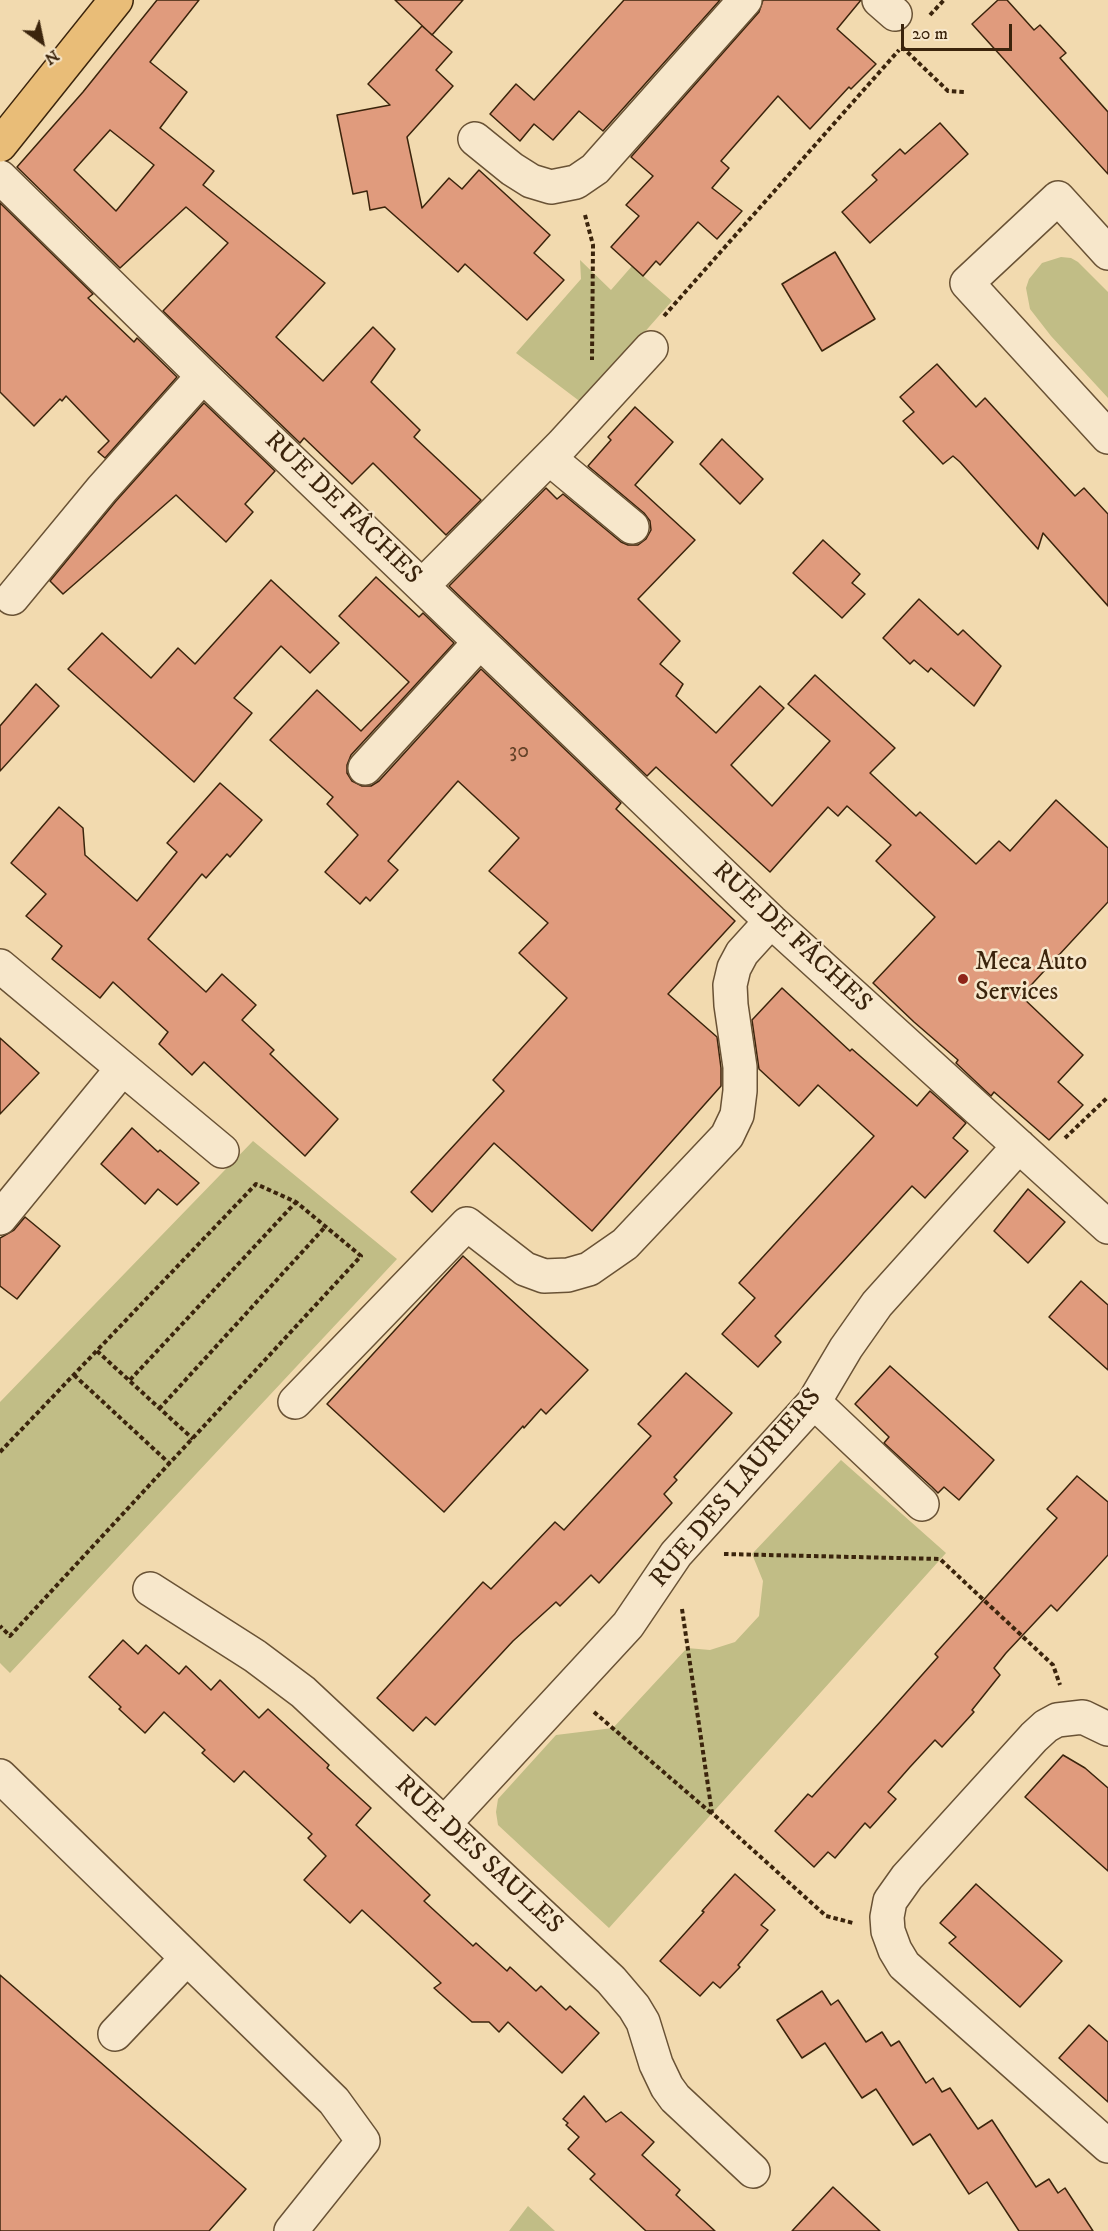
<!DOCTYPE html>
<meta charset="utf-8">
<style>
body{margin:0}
#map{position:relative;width:1108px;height:2231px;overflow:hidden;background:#f2daaf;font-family:"IM FELL DW Pica",serif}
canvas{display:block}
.north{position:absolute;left:12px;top:12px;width:60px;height:60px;-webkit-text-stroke:4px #f7e7cb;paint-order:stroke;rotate:147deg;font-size:16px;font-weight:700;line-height:24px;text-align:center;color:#3b240c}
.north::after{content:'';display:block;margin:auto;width:21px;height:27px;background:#3b240c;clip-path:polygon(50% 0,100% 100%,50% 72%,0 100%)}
.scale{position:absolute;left:901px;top:24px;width:111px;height:27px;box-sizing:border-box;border:3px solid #3b240c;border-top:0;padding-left:8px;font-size:18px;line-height:21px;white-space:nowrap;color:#3b240c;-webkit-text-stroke:4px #f7e7cb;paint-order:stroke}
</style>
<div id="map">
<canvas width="1108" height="2231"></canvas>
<div class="north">N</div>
<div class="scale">20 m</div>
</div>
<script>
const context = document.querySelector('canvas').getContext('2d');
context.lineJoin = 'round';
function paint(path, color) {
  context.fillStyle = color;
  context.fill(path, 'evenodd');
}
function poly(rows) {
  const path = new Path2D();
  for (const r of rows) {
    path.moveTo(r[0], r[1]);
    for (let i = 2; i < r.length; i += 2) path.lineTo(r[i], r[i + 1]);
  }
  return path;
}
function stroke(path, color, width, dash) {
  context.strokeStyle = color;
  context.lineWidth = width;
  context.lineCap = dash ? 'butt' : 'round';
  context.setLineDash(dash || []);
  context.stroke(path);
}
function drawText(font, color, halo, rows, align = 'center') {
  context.font = font + ' "IM FELL DW Pica",serif';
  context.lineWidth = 5;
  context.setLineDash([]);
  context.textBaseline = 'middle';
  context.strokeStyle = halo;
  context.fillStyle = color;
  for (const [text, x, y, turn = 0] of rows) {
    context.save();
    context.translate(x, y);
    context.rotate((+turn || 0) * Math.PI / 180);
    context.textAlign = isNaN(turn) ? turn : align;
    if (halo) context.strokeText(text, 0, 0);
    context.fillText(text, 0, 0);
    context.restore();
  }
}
paint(poly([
 [1061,257,1071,258,1078,262,1108,292,1108,398,1051,336,1030,309,1026,288,1029,279,1042,263],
 [580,260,611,290,632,266,672,301,582,403,516,353,581,279],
 [253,1141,397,1259,10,1673,0,1663,0,1402],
 [841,1460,946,1553,609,1928,498,1825,496,1812,498,1799,556,1735,613,1728,687,1648,710,1650,735,1642,759,1616,763,1581,752,1554],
 [528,2206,555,2231,509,2231]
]), '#c1bd86');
const building = poly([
 [157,0,199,0,150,62,187,92,160,128,214,171,203,185,325,283,276,337,323,381,373,327,395,349,371,382,420,430,414,437,481,500,446,535,373,463,352,484,304,438,300,443,163,311,228,243,186,207,120,268,17,167,83,92,157,0],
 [110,130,154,165,116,211,74,170,110,130],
 [395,0,463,0,432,35,395,0],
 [624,0,720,0,603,131,579,111,553,140,534,124,520,141,490,114,516,84,534,100,624,0],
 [763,0,861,0,837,29,876,64,851,89,849,87,810,129,778,96,721,161,729,168,712,188,742,211,717,239,698,222,660,265,656,261,643,276,611,247,639,216,626,205,653,176,631,157,759,12,763,0],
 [998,0,1007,0,1034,30,1040,25,1066,53,1060,58,1108,112,1108,174,972,24,998,0],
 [422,26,452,52,436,70,453,86,407,137,422,208,449,178,462,189,479,170,550,235,534,253,564,280,527,320,465,264,458,272,385,207,370,210,367,191,353,194,337,115,390,105,368,84,422,26],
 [940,123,968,154,870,243,842,212,877,180,872,175,900,149,905,154,940,123],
 [0,203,93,294,88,298,134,342,137,338,177,377,105,458,98,452,109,441,66,396,62,401,60,399,34,426,0,392,0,203],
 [835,252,875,319,822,351,782,284,835,252],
 [937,364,976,407,985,398,1075,496,1084,488,1108,514,1108,606,1043,533,1038,549,960,462,953,456,943,464,903,421,914,412,900,397,937,364],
 [204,403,275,471,245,504,253,512,226,542,176,495,63,594,50,581,116,501,204,403],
 [635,407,673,442,635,485,695,540,638,599,680,641,660,664,683,684,676,696,716,733,760,686,784,708,731,765,772,806,830,741,788,704,815,675,895,748,870,773,916,816,920,812,976,864,999,841,1010,851,1056,800,1108,848,1108,902,1021,996,1083,1055,1058,1082,1083,1105,1049,1140,994,1092,991,1096,956,1063,958,1060,914,1022,873,983,935,917,876,861,891,845,847,806,838,816,828,807,770,872,656,767,647,776,449,586,546,488,557,499,563,494,621,542,628,545,638,545,646,539,651,530,650,521,644,513,588,466,611,440,608,437,635,407],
 [722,439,763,479,740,504,700,464,722,439],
 [823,540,860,574,852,583,865,594,842,618,793,573,823,540],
 [376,577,419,617,423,613,454,643,351,755,347,765,347,773,352,781,362,786,371,786,379,781,481,669,621,803,616,809,735,921,668,994,717,1037,721,1068,721,1086,592,1231,494,1143,432,1212,411,1192,504,1091,493,1080,567,998,519,953,548,923,489,871,519,838,458,781,388,861,398,870,370,901,366,897,360,904,325,872,358,835,327,804,333,797,270,740,317,690,361,731,409,682,339,616,376,577],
 [271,580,339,643,310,673,281,646,234,698,252,713,194,782,68,669,102,633,151,678,178,648,195,664,271,580],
 [919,599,958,635,963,630,1001,666,974,706,931,668,928,672,914,660,910,664,883,638,919,599],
 [36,684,59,706,0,771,0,726,36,684],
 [220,783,262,820,230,857,227,854,206,878,202,874,148,939,206,992,222,974,256,1005,242,1020,274,1050,270,1054,338,1119,305,1156,204,1062,192,1075,159,1044,168,1032,113,982,100,998,52,959,62,946,26,916,46,894,11,863,59,807,83,828,85,855,137,901,177,852,167,843,220,783],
 [782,988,850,1051,852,1049,917,1106,930,1091,966,1123,953,1138,968,1151,925,1198,912,1186,775,1336,781,1342,758,1367,722,1334,755,1298,739,1283,874,1136,818,1085,799,1106,759,1069,752,1020,782,988],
 [0,1038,39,1073,0,1114,0,1038],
 [132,1128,158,1152,160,1150,199,1183,177,1205,158,1189,145,1204,101,1164,132,1128],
 [1028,1189,1065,1222,1028,1263,994,1231,1028,1189],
 [25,1217,60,1246,17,1299,0,1286,0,1238,14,1230,25,1217],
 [463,1256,588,1370,546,1414,541,1409,524,1428,523,1426,444,1512,327,1404,463,1256],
 [1081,1281,1108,1305,1108,1370,1049,1317,1081,1281],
 [890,1366,994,1460,959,1500,944,1487,938,1493,932,1487,884,1443,889,1437,855,1404,890,1366],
 [686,1373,732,1413,674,1477,677,1480,664,1494,672,1503,599,1583,591,1575,560,1606,556,1602,513,1641,435,1725,426,1717,413,1731,377,1698,483,1582,491,1589,555,1522,564,1530,651,1436,638,1424,686,1373],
 [1077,1476,1108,1502,1108,1555,1057,1611,1051,1605,1006,1653,994,1668,1000,1675,972,1710,974,1712,942,1747,935,1740,910,1767,888,1792,896,1799,870,1828,865,1823,835,1858,828,1852,814,1867,775,1831,808,1794,812,1797,881,1721,938,1657,935,1654,1057,1518,1047,1509,1077,1476],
 [123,1640,138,1654,146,1645,179,1674,186,1666,211,1690,220,1680,259,1718,268,1709,329,1765,327,1768,371,1808,356,1825,430,1895,424,1901,473,1946,476,1943,507,1971,510,1967,536,1991,541,1986,566,2010,570,2006,599,2033,562,2073,508,2022,499,2032,489,2022,472,2022,434,1988,441,1983,362,1910,350,1923,304,1880,326,1856,308,1838,312,1834,244,1771,234,1782,202,1753,205,1750,164,1712,145,1733,119,1709,121,1707,89,1677,123,1640],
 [1063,1755,1085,1768,1108,1788,1108,1871,1025,1797,1063,1755],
 [735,1874,775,1910,761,1925,768,1930,738,1965,740,1967,720,1988,713,1982,700,1996,660,1961,704,1912,702,1911,735,1874],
 [976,1884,1062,1961,1020,2007,949,1943,956,1937,940,1923,976,1884],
 [0,1975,246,2189,209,2231,0,2231,0,1975],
 [822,1991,831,2005,838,2000,866,2042,882,2032,891,2046,899,2041,926,2083,933,2078,942,2092,950,2088,978,2129,992,2120,1036,2187,1049,2179,1058,2193,1065,2188,1093,2231,1019,2231,987,2182,969,2194,930,2134,913,2145,876,2089,862,2098,825,2043,802,2058,777,2020,822,1991],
 [1089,2025,1108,2042,1108,2102,1059,2058,1089,2025],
 [584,2096,606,2122,621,2112,654,2142,642,2155,680,2190,676,2195,715,2231,646,2231,590,2179,595,2174,568,2149,579,2137,566,2125,568,2123,563,2119,584,2096],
 [833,2187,880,2231,792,2231,833,2187]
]);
paint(building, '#e09b7d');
stroke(building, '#3b240c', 1.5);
const minor = poly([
 [879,0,895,14],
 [475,139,512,169,531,181,551,187,576,182,595,169,745,0],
 [0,177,203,376,771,921,1108,1227],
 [1108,253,1058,198,967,283,1108,437],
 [549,458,632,527],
 [422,586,562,445,651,348],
 [12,598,102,489,203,376],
 [365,768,480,642],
 [0,966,222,1151],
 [0,1218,122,1069],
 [295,1402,467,1224,525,1269,544,1276,568,1275,589,1269,625,1244,727,1136,737,1115,740,1091,740,1067,731,1005,730,985,734,968,742,953,771,921],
 [814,1402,922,1504],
 [150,1589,255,1656,303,1692,611,1980,634,2007,643,2022,656,2064,667,2087,675,2098,753,2171],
 [1108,1729,1083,1717,1057,1720,1046,1726,1034,1737,907,1877,890,1901,887,1917,888,1931,895,1950,904,1965,1108,2146],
 [0,1776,334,2101,363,2141,291,2231],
 [444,1824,628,1625,676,1554,814,1402,846,1348,877,1304,1019,1146],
 [115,2034,187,1958]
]);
const major = poly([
 [0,145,116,0]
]);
stroke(minor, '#695235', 36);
stroke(major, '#3b240c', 36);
stroke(poly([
 [930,15,944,0],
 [902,47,948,91,965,92],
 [585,215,593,245,592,360],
 [664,316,899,50],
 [1065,1138,1108,1097],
 [97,1351,193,1439],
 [74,1375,170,1464],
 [130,1380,296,1202],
 [159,1409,325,1227],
 [0,1452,256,1184,296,1202,361,1256,10,1636,0,1626],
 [724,1554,940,1559,1053,1665,1060,1685],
 [682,1609,712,1813,826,1916,853,1923],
 [594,1712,711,1813]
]), '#3b240c', 4, [4.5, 3]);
stroke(minor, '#f7e7cb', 33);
stroke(major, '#e9bd78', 33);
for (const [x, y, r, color] of [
 [963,979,6,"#8f2418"]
]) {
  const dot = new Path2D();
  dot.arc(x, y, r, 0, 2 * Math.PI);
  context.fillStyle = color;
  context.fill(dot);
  stroke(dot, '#f7e7cb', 2);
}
drawText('22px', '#644228', null, [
 ["30",519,752]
]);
drawText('26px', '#3b240c', '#f7e7cb', [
 ["RUE DE FÂCHES",342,509,44],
 ["RUE DE FÂCHES",791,938,43],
 ["RUE DES LAURIERS",737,1489,-50],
 ["RUE DES SAULES",478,1856,43]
]);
drawText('26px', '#3b240c', '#f7e7cb', [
 ["Meca Auto",975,964],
 ["Services",975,994]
], 'left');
</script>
